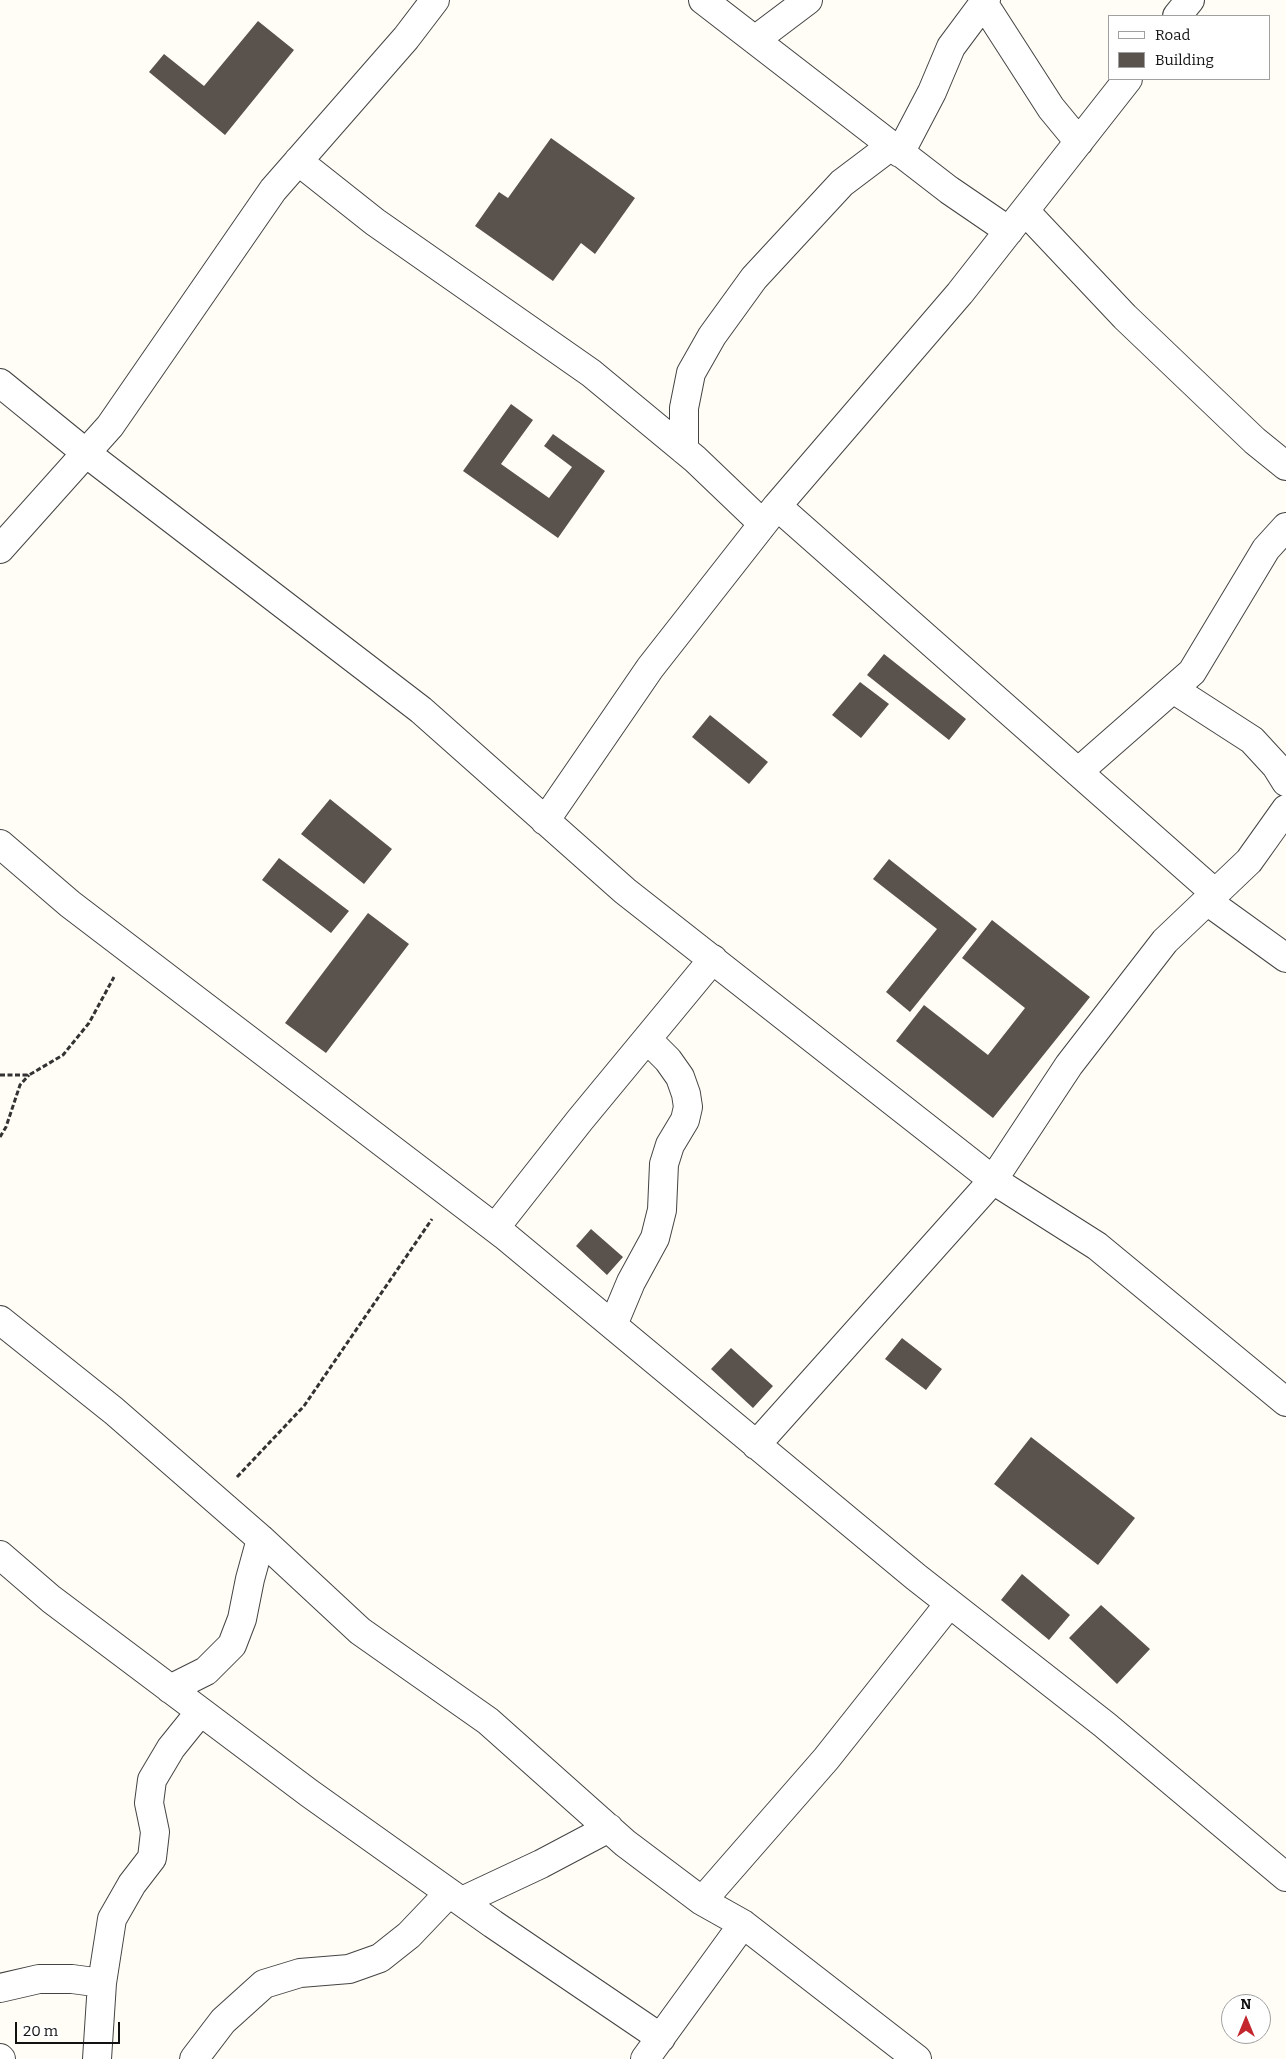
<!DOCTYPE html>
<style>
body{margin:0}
#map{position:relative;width:1286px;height:2059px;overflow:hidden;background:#fffdf5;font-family:Bitter,serif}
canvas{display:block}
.legend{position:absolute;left:1108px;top:15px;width:162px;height:65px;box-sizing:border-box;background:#fff;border:1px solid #a0a0a0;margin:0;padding:6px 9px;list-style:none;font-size:15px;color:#111}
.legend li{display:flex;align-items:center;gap:10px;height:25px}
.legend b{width:25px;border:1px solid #a0a0a0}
.north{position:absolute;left:1221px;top:1994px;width:50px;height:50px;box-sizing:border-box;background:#fff;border:1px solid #a0a0a0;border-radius:50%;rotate:0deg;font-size:14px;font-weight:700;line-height:20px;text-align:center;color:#111}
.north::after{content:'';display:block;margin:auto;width:18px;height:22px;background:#c4262e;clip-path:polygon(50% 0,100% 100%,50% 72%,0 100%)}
.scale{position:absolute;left:15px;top:2022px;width:105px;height:22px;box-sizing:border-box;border:2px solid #111;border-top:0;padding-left:6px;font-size:15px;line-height:18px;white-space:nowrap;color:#111;-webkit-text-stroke:4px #fff;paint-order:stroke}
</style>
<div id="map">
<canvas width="1286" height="2059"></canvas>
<ul class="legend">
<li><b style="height:6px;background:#fff"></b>Road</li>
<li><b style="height:14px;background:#5a524d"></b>Building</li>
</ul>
<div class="north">N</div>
<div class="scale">20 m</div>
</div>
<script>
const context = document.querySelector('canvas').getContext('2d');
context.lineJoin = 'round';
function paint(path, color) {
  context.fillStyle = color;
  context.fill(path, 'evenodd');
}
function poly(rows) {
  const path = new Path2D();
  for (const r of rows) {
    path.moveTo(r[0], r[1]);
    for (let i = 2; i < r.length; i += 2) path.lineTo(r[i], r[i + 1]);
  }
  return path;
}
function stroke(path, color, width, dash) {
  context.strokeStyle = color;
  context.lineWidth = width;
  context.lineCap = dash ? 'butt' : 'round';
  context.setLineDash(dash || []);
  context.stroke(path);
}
paint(poly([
 [258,21,294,50,225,135,149,72,164,54,204,86],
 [551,138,635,198,595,254,581,243,553,281,475,226,499,192,508,198],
 [511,404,533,420,501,464,549,498,572,467,544,446,553,434,605,471,558,538,463,471],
 [884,654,966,719,949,740,867,675],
 [860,682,889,704,861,738,832,715],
 [710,715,768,762,749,784,692,737],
 [330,799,392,849,364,884,301,834],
 [279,858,349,911,331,933,262,880],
 [889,859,977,929,910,1012,886,992,937,929,873,879],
 [368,913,409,944,326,1053,285,1023],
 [992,920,1090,997,993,1118,896,1041,924,1005,988,1055,1025,1008,962,958],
 [591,1229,623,1257,607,1275,576,1246],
 [902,1338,942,1369,926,1390,885,1359],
 [731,1348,773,1386,753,1408,711,1369],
 [1031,1437,1135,1518,1098,1565,994,1484],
 [1022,1574,1070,1615,1049,1640,1001,1600],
 [1101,1605,1150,1649,1117,1684,1069,1638]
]), '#5a524d');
const minor = poly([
 [703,0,949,190,1009,231],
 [984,4,1051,108,1079,142],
 [1177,16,1190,0],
 [755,40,808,0],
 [900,153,932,92,951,47,986,0],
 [298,161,375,222,591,373,695,459,763,524],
 [1025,211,1125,317,1255,441,1286,466],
 [0,383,86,453,421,710,625,891,993,1180,1097,1246,1286,1402],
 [684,450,684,408,691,373,712,336,754,278,842,183,891,146],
 [777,506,1215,893],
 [0,549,110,426,273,190,406,38,435,0],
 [1173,689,1252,740,1276,766,1286,782],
 [1078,772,1192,672,1266,549,1286,527],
 [545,821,650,668,777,506,960,293,1128,79],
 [0,844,70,904,504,1235,916,1577,1105,1725,1286,1877],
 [1207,901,1286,958],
 [495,1228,580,1120,713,959],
 [0,1320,114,1411,261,1539,360,1631,488,1721,625,1843,702,1901,743,1924,917,2059],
 [613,1325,631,1282,655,1238,662,1210,664,1164,670,1145,685,1120,688,1107,686,1094,680,1077,668,1060,647,1039],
 [756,1445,993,1180,1069,1065,1165,941,1249,861,1286,809],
 [0,1555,51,1599,309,1793,493,1924,661,2038],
 [170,1689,206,1671,232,1645,242,1619,250,1579,261,1539],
 [462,1901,541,1864,609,1828],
 [702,1901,826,1759,949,1604],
 [0,1988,39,1979,72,1979,102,1983],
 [0,2058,1,2059],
 [97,2059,102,1983,112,1919,132,1884,152,1858,155,1832,149,1803,152,1780,171,1748,200,1712],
 [194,2059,223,2021,264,1984,300,1973,349,1969,380,1958,409,1935,449,1893],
 [645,2059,743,1924]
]);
stroke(minor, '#444', 30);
stroke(poly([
 [0,1075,29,1075,63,1055,89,1023,114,977],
 [0,1137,6,1127,20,1085,29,1075],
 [237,1477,304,1406,432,1219]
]), '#333', 3, [5, 2.5]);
stroke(minor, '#fff', 28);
</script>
